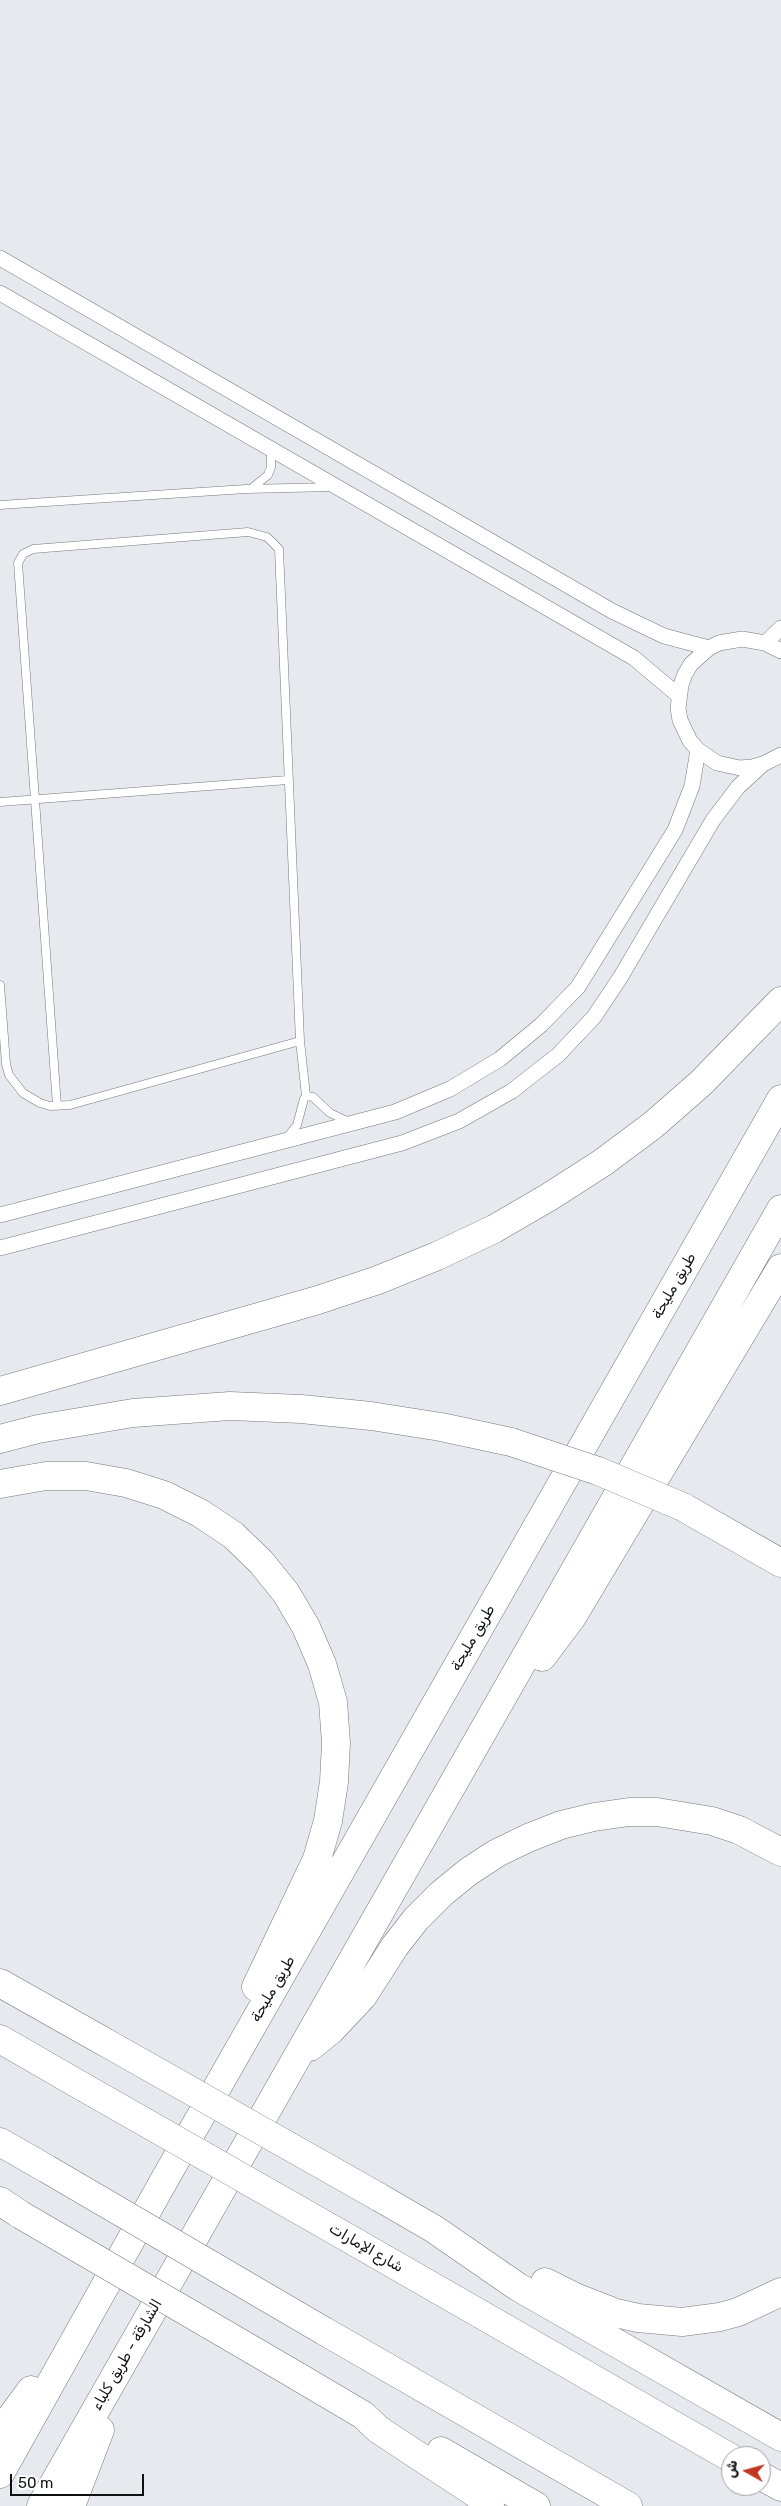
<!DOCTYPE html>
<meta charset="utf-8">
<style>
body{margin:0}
#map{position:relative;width:781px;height:2506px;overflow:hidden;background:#e6e9ee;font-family:Rubik,"Noto Naskh Arabic",sans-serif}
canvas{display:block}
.north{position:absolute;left:721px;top:2446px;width:50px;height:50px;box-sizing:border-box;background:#fff;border:1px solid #9f9fa0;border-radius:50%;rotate:277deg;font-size:14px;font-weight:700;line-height:20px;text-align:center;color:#0f1012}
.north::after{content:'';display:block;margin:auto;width:18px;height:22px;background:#c23522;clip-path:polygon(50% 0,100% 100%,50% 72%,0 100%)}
.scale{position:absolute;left:10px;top:2474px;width:134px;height:22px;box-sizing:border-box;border:2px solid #0f1012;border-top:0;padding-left:6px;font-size:15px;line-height:18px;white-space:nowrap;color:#0f1012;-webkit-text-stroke:4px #fff;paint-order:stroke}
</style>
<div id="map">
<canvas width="781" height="2506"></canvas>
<div class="north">ش</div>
<div class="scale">50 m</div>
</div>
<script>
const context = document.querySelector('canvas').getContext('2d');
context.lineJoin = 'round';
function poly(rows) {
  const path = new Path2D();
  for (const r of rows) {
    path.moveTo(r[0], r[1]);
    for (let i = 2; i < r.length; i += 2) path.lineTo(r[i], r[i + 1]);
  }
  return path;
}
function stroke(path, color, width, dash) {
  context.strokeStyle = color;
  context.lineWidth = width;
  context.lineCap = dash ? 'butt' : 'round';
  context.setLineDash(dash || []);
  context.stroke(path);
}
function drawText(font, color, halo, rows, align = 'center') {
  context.font = font + ' Rubik,"Noto Naskh Arabic",sans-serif';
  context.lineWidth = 4;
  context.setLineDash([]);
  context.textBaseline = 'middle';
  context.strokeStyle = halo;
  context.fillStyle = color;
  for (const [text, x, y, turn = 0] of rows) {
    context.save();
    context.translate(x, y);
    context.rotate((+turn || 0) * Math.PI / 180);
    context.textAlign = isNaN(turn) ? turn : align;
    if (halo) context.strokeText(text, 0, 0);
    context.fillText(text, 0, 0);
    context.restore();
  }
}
const service = poly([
 [252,488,268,475,271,467,271,450],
 [0,505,246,489,333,487],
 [0,802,288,780],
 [0,985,6,1064,9,1075,23,1093,40,1103,50,1106,70,1105,300,1041],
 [57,1106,18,563,23,554,33,549,248,532,267,537,279,549,300,1041,306,1096],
 [287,1138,297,1125,304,1099,306,1096,313,1097,330,1113,349,1122]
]);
const minor = poly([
 [0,258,612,611,664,636,709,648],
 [0,293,634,658,679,696],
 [765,643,781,628],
 [781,651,765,643,742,639,719,643,709,648,691,664,685,674,681,685,678,708,680,720,690,741,698,750,717,763,740,768,752,767,763,764,781,755],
 [0,1215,395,1112,450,1089,500,1059,541,1025,578,987,675,830,692,786,698,750],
 [0,1248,402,1143,459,1121,512,1091,558,1055,594,1017,620,978,713,820,738,787,763,764]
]);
const motorway = poly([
 [0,1391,318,1300,378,1280,437,1256,494,1229,549,1197,602,1163,653,1125,701,1083,781,1001],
 [0,1439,38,1429,133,1413,230,1406,301,1409,371,1416,441,1427,511,1442],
 [0,1484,46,1476,86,1476,126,1483,164,1495,200,1513,233,1535,261,1562,286,1593,306,1627,322,1664,333,1702,336,1743,334,1782,328,1821,317,1859,256,1987],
 [683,1507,781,1563],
 [542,1657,572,1617,781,1268],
 [0,1983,103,2041],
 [0,2039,85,2088],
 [310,2047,331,2030,363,1996,395,1946,416,1919,441,1894,468,1872,497,1853,528,1838,561,1825,594,1817,629,1812,657,1812,712,1821,739,1830,781,1852],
 [0,2142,47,2169],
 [377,2196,434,2229,518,2287,781,2437],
 [0,2201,21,2215],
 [355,2242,731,2458],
 [545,2282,575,2297,616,2313,638,2318,682,2322,720,2317,738,2312,781,2292],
 [324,2331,628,2506],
 [297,2376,363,2415,379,2430,475,2493,490,2506],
 [0,2432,31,2390],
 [441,2451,536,2506],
 [0,2474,166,2177,781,1099],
 [761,2476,781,2487],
 [41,2506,781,1209],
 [71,2506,100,2430]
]);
stroke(service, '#75777c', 9);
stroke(minor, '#75777c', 16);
stroke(motorway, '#75777c', 29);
stroke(service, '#fff', 8);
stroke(minor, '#fff', 15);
stroke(motorway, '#fff', 28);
const motorwayBridge = poly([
 [511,1442,598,1471,683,1507],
 [103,2041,377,2196],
 [85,2088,355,2242],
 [47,2169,324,2331],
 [21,2215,297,2376]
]);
stroke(motorwayBridge, '#75777c', 29, []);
stroke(motorwayBridge, '#fff', 28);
drawText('15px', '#0f1012', '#fff', [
 ["طريق مليحة",674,1286,-60],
 ["طريق مليحة",473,1638,-60],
 ["طريق مليحة",273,1989,-60],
 ["شارع الإمارات",366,2248,30],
 ["الشارقة - طريق كلباء",127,2355,-60]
]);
</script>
